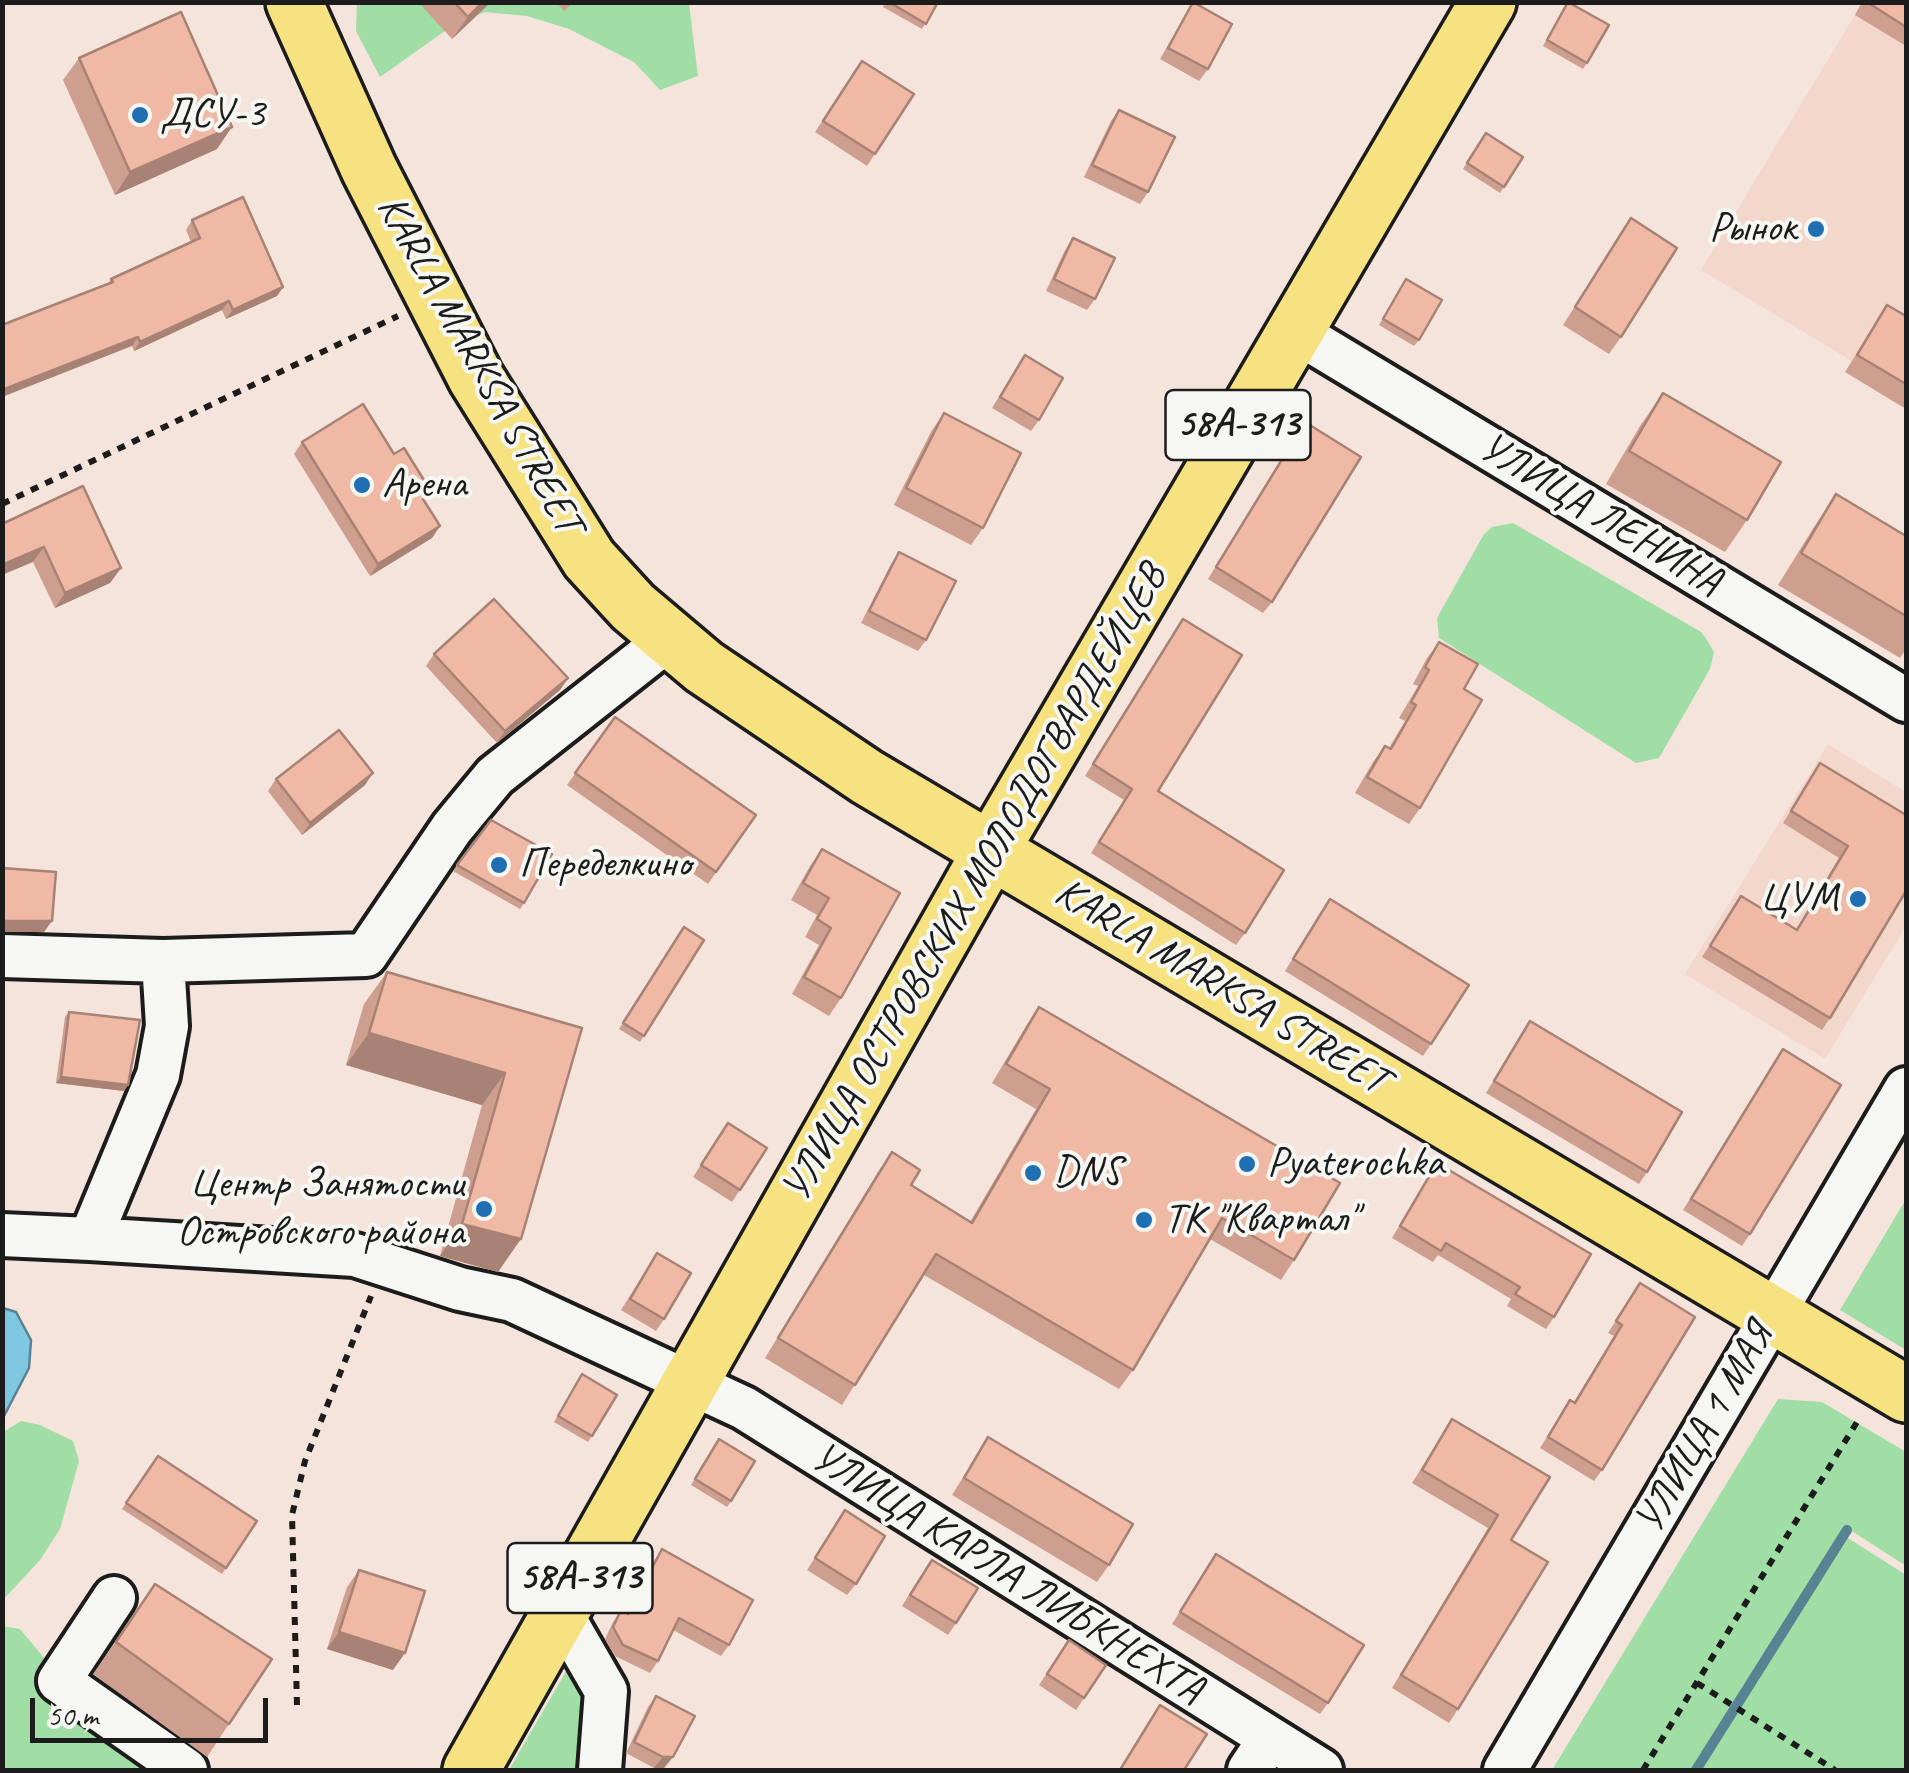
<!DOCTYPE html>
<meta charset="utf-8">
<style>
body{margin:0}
#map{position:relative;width:1909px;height:1773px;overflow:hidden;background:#f4e4db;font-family:Caveat,sans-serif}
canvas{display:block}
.frame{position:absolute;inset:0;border:5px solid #1c1c1c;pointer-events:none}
.scale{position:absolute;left:30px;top:1698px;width:238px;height:45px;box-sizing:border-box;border:5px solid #1c1c1c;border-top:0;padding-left:12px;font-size:30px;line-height:35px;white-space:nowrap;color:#1c1c1c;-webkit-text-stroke:8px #f6f6f2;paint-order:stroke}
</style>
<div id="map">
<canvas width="1909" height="1773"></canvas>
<div class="frame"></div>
<div class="scale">50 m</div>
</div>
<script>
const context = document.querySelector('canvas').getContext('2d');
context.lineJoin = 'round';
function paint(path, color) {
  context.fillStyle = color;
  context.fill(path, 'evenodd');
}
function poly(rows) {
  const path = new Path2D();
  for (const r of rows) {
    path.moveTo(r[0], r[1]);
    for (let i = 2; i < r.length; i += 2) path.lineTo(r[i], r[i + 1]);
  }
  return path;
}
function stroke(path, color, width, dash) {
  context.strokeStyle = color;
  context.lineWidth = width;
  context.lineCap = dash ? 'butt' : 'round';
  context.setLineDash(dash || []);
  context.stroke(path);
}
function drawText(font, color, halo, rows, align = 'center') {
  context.font = font + ' Caveat,sans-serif';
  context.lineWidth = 8;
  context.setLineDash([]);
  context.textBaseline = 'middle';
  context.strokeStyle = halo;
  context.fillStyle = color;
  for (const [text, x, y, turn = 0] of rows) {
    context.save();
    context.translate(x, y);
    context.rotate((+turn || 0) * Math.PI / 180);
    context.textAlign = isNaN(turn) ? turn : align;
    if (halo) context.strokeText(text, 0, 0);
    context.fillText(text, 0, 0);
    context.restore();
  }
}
paint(poly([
 [1862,3,1906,3,1906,394,1701,270],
 [1828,744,1906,792,1906,926,1825,1059,1685,974]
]), '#f3d7cb');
paint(poly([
 [357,3,689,3,698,76,660,90,634,62,569,29,527,16,485,12,452,26,380,77,356,31],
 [1513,523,1701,632,1707,640,1714,652,1710,669,1659,758,1636,763,1439,638,1437,618,1484,534,1492,527],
 [1906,1199,1906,1350,1840,1310],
 [1778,1399,1822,1402,1906,1452,1906,1566,1844,1526,1691,1770,1552,1770],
 [21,1421,40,1425,73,1441,79,1461,60,1529,40,1560,3,1600,3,1432],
 [1848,1538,1906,1575,1906,1770,1701,1770],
 [2,1626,20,1629,45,1659,36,1675,161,1770,3,1770],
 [572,1661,579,1667,585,1701,583,1757,576,1770,509,1770]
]), '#a0dea5');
const water = poly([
 [3,1308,16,1312,31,1340,29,1368,3,1418,3,1308]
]);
paint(water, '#80c7e1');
stroke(water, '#588392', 2.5);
stroke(poly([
 [1696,1770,1847,1530]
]), '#588392', 10);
const minor = poly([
 [1293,330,1906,700],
 [2,956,163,961,366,955,452,828,495,776,670,638],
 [2,1235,90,1239,158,1075,167,1026,163,961],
 [90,1239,355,1255,460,1289,512,1300,744,1408,1321,1770],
 [114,1598,59,1681,186,1770],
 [561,1613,606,1691,600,1770],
 [1249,1770,1269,1740],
 [1505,1770,1906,1089]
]);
const major = poly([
 [294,2,369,169,476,378,589,559,633,607,704,667,867,777,1906,1394],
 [471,1770,1004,828,1488,2]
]);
stroke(minor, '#1c1c1c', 50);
stroke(major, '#1c1c1c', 62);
stroke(poly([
 [2,504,398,316],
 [1697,1683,1835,1770],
 [297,1705,292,1515,305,1461,371,1296],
 [1643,1770,1857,1422]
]), '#1c1c1c', 6, [8, 8]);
stroke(minor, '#f6f6f2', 42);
stroke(major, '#f7e281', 55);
paint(poly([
 [418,2,491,2,452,39],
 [556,2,574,2,564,11],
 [886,2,938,2,922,29,883,7],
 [1193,2,1208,69,1199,81,1160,59],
 [1862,2,1906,2,1906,46,1855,15],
 [1564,8,1587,63,1583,69,1543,46],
 [79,58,217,149,115,195,63,80],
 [862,61,914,94,867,166,815,132],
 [1119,110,1148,192,1140,204,1084,177,1111,121],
 [1486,133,1523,157,1500,193,1463,169],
 [1631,218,1621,337,1609,354,1563,325],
 [192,220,283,287,277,296,226,319,222,310,134,351,108,284,111,279,191,242,186,230],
 [1073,238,1095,299,1087,310,1046,291,1065,250],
 [1402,285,1419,340,1414,346,1379,325],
 [1887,305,1906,316,1906,409,1845,372],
 [1025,355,1039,420,1031,431,992,408],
 [1663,393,1747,520,1725,552,1606,484,1640,426],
 [944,413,983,528,971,545,894,505,932,430],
 [1305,422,1272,602,1263,613,1208,579],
 [302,442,440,526,432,538,370,576,294,454],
 [83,486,121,568,110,583,55,608,33,562],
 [1836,494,1906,536,1906,649,1900,658,1778,585,1814,527],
 [899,552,926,640,918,651,861,623,891,564],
 [1183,619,1158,791,1245,933,1236,945,1091,853,1124,800,1085,776],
 [1439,642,1464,689,1420,808,1409,824,1355,793,1373,762,1385,746,1389,748,1405,721,1399,718,1418,686,1413,684,1427,658],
 [434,654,568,678,560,690,497,743,426,666],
 [615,717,756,815,708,884,567,785],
 [1820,763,1906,815,1830,1018,1822,1030,1702,957,1741,896,1796,930,1839,858,1783,823],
 [276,779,365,785,302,835,268,791],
 [491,820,524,903,520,909,453,871],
 [822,849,900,893,841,998,829,1016,792,994,819,945,805,937,817,915,791,900,810,866],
 [1330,899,1431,1044,1423,1056,1285,971],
 [684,927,704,940,640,1042,619,1029],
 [387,972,582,1028,498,1272,440,1256,482,1105,346,1065,364,1004],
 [1039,1007,1294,1260,1281,1280,1210,1239,1133,1370,1119,1389,924,1275,842,1405,765,1358,878,1172,892,1152,911,1185,970,1222,1036,1109,992,1083,1026,1026],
 [69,1012,128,1085,124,1091,56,1083,65,1017],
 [1530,1021,1647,1172,1639,1184,1486,1093],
 [1783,1049,1750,1234,1742,1246,1683,1210],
 [728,1123,767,1148,732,1202,693,1177],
 [1437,1163,1554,1317,1546,1329,1507,1306,1511,1299,1438,1255,1433,1262,1392,1238],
 [657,1253,664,1319,656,1331,621,1310],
 [1640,1283,1602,1470,1594,1481,1540,1448,1570,1400,1574,1402,1614,1336,1608,1333],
 [582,1374,617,1395,588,1442,554,1422],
 [1452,1419,1511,1540,1458,1709,1449,1723,1392,1688,1488,1528,1412,1483],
 [988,1437,1109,1565,1097,1582,952,1495],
 [719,1439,731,1501,727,1507,691,1485],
 [158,1456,257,1521,222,1574,122,1509],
 [845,1510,856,1584,847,1595,807,1570],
 [662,1549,729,1645,721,1656,673,1630,658,1661,650,1673,615,1656,605,1639,613,1622,621,1610,627,1613,654,1561],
 [1216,1554,1328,1703,1320,1714,1172,1624],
 [359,1570,393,1670,327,1649,347,1587],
 [924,1571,956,1623,948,1635,902,1606],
 [155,1584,229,1724,207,1757,93,1674],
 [1069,1640,1106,1665,1076,1710,1039,1685],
 [656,1696,673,1757,664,1768,654,1768,626,1753,648,1707]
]), '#ce9f8e');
paint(poly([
 [483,2,491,2,452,39,468,17],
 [232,127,217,149,115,195,130,172],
 [283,287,277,296,226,319,233,310],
 [229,301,222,310,134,351,140,342],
 [138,337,132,346,2,397,2,390],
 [440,526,432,538,370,576,378,564],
 [44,547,33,562,2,575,2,565],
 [121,568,110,583,55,608,65,593],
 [568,678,560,690,497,743,505,731],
 [373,773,365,785,302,835,310,823],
 [2,921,52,921,44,932,2,932],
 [369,1033,505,1073,482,1105,346,1065],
 [61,1077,128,1085,124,1091,56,1083],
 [462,1224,521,1239,498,1272,440,1256],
 [339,1632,405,1653,393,1670,327,1649],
 [663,1757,673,1757,664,1768,654,1768]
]), '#a88274');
const building = poly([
 [454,2,483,2,468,17,454,2],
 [889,2,938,2,926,24,889,2],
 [1193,2,1232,24,1208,69,1168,48,1193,2],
 [1568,2,1609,25,1587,63,1547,40,1568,2],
 [1867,2,1906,2,1906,27,1867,2],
 [181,12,232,127,130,172,79,58,181,12],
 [862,61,914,94,875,154,823,121,862,61],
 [1119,110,1175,137,1148,192,1092,165,1119,110],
 [1486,133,1523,157,1504,187,1467,163,1486,133],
 [243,197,283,287,233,310,229,301,140,342,138,337,2,390,2,325,113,282,111,279,200,238,192,220,243,197],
 [1631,218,1677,248,1621,337,1575,307,1631,218],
 [1073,238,1115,258,1095,299,1054,279,1073,238],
 [1406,279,1442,300,1419,340,1383,319,1406,279],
 [1887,305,1906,316,1906,384,1857,355,1887,305],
 [1025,355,1063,378,1039,420,1000,397,1025,355],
 [1663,393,1781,462,1747,520,1629,451,1663,393],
 [363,404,394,454,404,448,432,493,423,499,440,526,378,564,302,442,363,404],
 [944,413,1021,453,983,528,906,488,944,413],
 [1305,422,1361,457,1272,602,1216,567,1305,422],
 [83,486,121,568,65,593,44,547,2,565,2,524,83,486],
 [1836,494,1906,536,1906,616,1801,553,1836,494],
 [899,552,956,581,926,640,869,611,899,552],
 [494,599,568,678,505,731,434,654,494,599],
 [1183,619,1242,655,1158,791,1284,870,1245,933,1099,842,1132,789,1093,764,1183,619],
 [1439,642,1478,664,1464,689,1482,700,1420,808,1367,777,1385,746,1391,749,1416,705,1411,702,1429,670,1425,667,1439,642],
 [615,717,756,815,716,872,575,773,615,717],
 [339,730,373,773,310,823,276,779,339,730],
 [1820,763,1906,815,1906,891,1830,1018,1710,946,1741,896,1797,930,1848,846,1791,811,1820,763],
 [491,820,552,854,524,903,457,865,491,820],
 [822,849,900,893,841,998,804,977,831,928,817,919,829,898,803,883,822,849],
 [2,868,56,872,52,921,2,921,2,868],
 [1330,899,1469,985,1431,1044,1293,959,1330,899],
 [684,927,704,940,644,1036,623,1023,684,927],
 [387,972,582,1028,521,1239,462,1224,505,1073,369,1033,387,972],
 [1039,1007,1340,1183,1294,1260,1222,1218,1133,1370,936,1254,855,1385,778,1338,892,1152,920,1170,911,1185,972,1223,1050,1089,1006,1064,1039,1007],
 [69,1012,140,1020,128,1085,61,1077,69,1012],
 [1530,1021,1682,1112,1647,1172,1494,1081,1530,1021],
 [1783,1049,1841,1085,1750,1234,1691,1199,1783,1049],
 [728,1123,767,1148,740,1190,701,1165,728,1123],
 [1437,1163,1591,1254,1554,1317,1515,1294,1520,1287,1446,1243,1441,1251,1400,1226,1437,1163],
 [657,1253,691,1273,664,1319,630,1299,657,1253],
 [1640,1283,1695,1317,1602,1470,1548,1437,1570,1400,1575,1403,1622,1325,1616,1321,1640,1283],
 [582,1374,617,1395,592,1436,558,1416,582,1374],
 [1452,1419,1550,1477,1511,1540,1548,1562,1458,1709,1401,1675,1498,1515,1422,1470,1452,1419],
 [988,1437,1133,1524,1109,1565,964,1478,988,1437],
 [719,1439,755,1461,731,1501,695,1479,719,1439],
 [158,1456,257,1521,226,1568,126,1503,158,1456],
 [845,1510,885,1536,856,1584,815,1558,845,1510],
 [662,1549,753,1600,729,1645,679,1618,658,1661,623,1645,613,1627,621,1610,628,1614,662,1549],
 [1216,1554,1364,1645,1328,1703,1180,1612,1216,1554],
 [932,1560,978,1588,956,1623,910,1595,932,1560],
 [359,1570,425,1591,405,1653,339,1632,359,1570],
 [155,1584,272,1659,229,1724,116,1642,155,1584],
 [1069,1640,1106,1665,1084,1698,1047,1674,1069,1640],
 [656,1696,695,1716,673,1757,663,1757,634,1742,656,1696],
 [1160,1705,1207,1734,1184,1770,1120,1770,1160,1705]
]);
paint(building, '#f0b9a5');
stroke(building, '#a88274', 2.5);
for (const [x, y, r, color] of [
 [140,115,10,"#1f6fb2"],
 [1816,229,10,"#1f6fb2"],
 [362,485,10,"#1f6fb2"],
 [499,865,10,"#1f6fb2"],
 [1858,899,10,"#1f6fb2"],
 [1247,1164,10,"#1f6fb2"],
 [1033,1173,10,"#1f6fb2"],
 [484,1209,10,"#1f6fb2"],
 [1144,1220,10,"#1f6fb2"]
]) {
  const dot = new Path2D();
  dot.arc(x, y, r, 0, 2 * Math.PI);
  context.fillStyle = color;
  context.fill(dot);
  stroke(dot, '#f6f6f2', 4);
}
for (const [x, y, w] of [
 [1238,425,145],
 [580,1578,145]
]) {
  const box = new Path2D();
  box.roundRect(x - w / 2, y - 35, w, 70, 8);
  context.fillStyle = '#f6f6f2';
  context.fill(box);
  stroke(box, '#1c1c1c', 2.5);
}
drawText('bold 40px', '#1c1c1c', null, [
 ["58А-313",1238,425],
 ["58А-313",580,1578]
]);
drawText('42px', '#1c1c1c', '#f6f6f2', [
 ["ДСУ-3",160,115],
 ["Рынок",1796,229,"right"],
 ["Арена",382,485],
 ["Переделкино",519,865],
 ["ЦУМ",1838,899,"right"],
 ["Pyaterochka",1267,1164],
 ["DNS",1053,1173],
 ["Центр Занятости",464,1185,"right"],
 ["Островского района",464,1233,"right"],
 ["ТК \"Квартал\"",1164,1220]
], 'left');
drawText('42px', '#1c1c1c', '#f6f6f2', [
 ["KARLA MARKSA STREET",479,365,61],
 ["УЛИЦА ЛЕНИНА",1600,515,31],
 ["УЛИЦА ОСТРОВСКИХ МОЛОДОГВАРДЕЙЦЕВ",975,884,-60],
 ["KARLA MARKSA STREET",1221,987,31],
 ["УЛИЦА 1 МАЯ",1705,1429,-60],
 ["УЛИЦА КАРЛА ЛИБКНЕХТА",1007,1574,32]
]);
</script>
